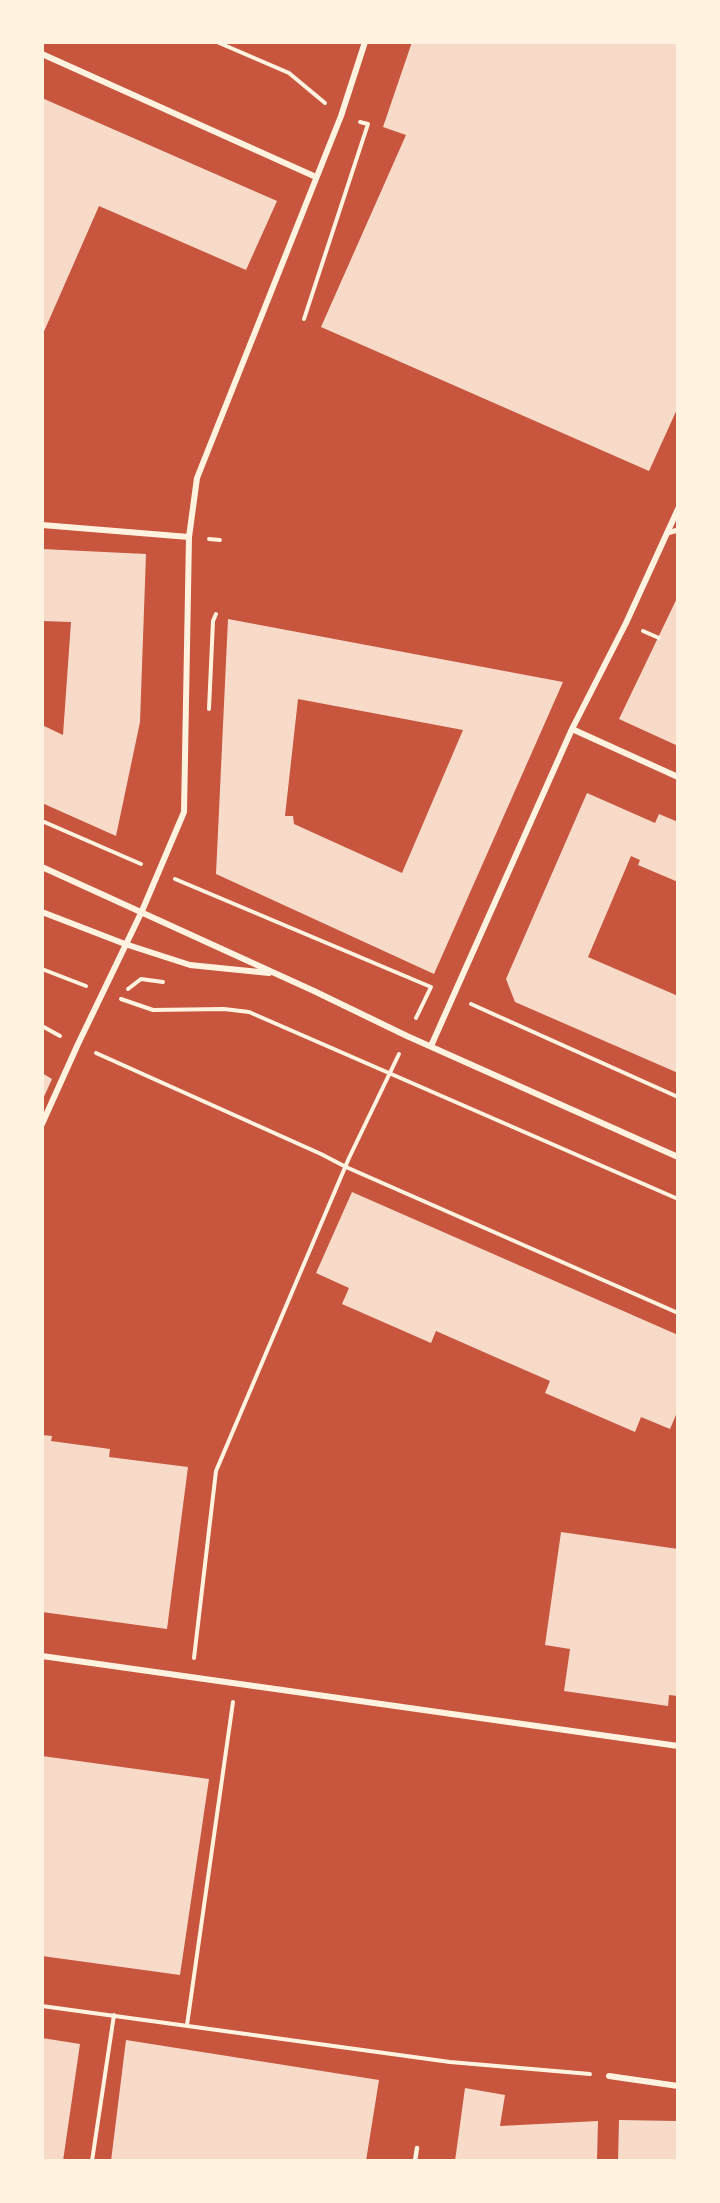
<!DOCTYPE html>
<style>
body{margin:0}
#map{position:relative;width:720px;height:2203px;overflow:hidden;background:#c8553d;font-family:"IBM Plex Serif",serif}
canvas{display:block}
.frame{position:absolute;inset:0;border:44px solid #fff3e0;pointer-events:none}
</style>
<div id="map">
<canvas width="720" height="2203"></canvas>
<div class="frame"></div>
</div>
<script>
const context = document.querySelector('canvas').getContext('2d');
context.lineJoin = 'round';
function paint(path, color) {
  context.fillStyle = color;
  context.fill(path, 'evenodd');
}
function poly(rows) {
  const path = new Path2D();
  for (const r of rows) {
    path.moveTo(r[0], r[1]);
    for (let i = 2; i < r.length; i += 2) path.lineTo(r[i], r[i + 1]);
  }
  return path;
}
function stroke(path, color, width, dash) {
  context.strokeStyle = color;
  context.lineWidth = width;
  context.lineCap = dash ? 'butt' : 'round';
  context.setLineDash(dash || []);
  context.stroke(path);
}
paint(poly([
 [412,42,678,42,678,407,649,471,321,327,406,135,383,127],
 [42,98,277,201,246,270,99,206,42,336],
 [42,549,146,554,140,722,116,836,42,803,42,725,63,735,71,622,42,621],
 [678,596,678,746,619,719],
 [228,619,563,682,434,974,216,874],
 [298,699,463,730,402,873,294,824,293,816,285,816],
 [587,793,655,823,659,814,678,822,678,882,638,865,640,860,631,856,588,957,678,996,678,1073,515,1002,506,979],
 [42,1073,52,1079,42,1101],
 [352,1192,678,1335,678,1410,670,1429,641,1417,635,1432,545,1393,550,1381,495,1357,436,1331,431,1343,342,1304,349,1288,316,1273],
 [42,1435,52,1436,51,1441,110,1449,109,1457,188,1467,167,1629,42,1612],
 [561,1532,678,1549,678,1696,669,1695,668,1706,564,1691,570,1649,545,1645],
 [42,1756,209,1779,180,1975,42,1956],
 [42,2038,80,2044,63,2161,42,2161],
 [126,2040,379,2080,366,2161,111,2161],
 [465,2088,505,2095,500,2126,598,2121,597,2161,455,2161],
 [619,2120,678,2121,678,2161,618,2161]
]), '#f7dbc8');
stroke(poly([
 [217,42,289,73,325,103],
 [304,319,368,124,360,122],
 [209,539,220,540],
 [643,631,659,638],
 [209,709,213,621,216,614],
 [42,821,141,864],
 [175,879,431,987],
 [42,969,86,986],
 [128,989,141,979,163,982],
 [121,999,153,1010,224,1009,249,1012,678,1199],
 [471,1004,678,1097],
 [416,1018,431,987],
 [42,1026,60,1036],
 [96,1053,321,1154,346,1167,678,1313],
 [194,1658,216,1471,349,1158,399,1054],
 [42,2006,450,2062,590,2074],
 [187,2025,233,1702],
 [92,2161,114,2015]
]), '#fff3e0', 4);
stroke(poly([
 [415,2161,417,2148]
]), '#fff3e0', 4.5);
stroke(poly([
 [667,533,678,530]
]), '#fff3e0', 5);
stroke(poly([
 [42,54,316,177],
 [42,525,189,537],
 [572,729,678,777],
 [42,867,314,991,407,1036,678,1157],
 [42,912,125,944,190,965,269,973],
 [431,1046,572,729,626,623,678,509],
 [42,1124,78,1044,142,911,184,812,189,537,197,478,341,116,365,42],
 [42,1656,678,1746],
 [609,2076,678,2086]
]), '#fff3e0', 6);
</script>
